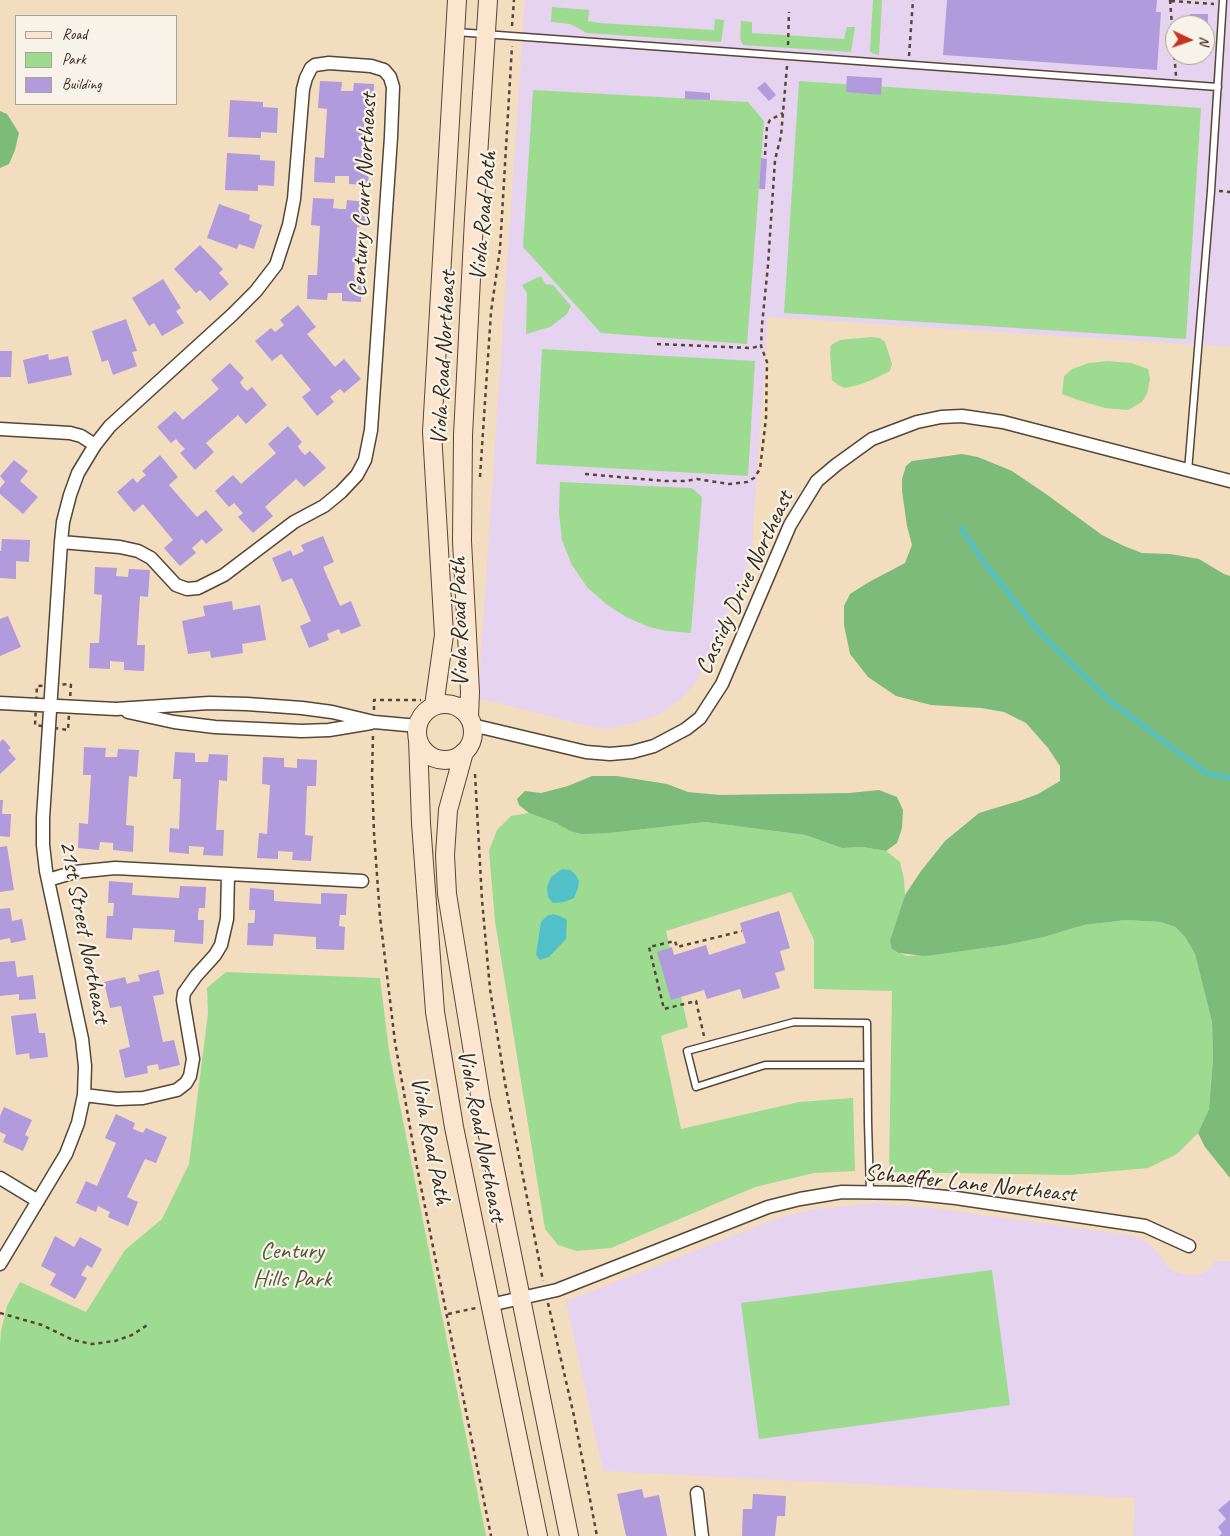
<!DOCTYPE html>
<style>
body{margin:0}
#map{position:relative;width:1230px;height:1536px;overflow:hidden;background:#f3ddbf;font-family:Caveat,sans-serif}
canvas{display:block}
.legend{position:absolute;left:15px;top:15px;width:162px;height:90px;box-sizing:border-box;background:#f7f3e8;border:1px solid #aca397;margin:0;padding:6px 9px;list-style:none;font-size:15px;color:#3b2a1e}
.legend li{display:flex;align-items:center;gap:10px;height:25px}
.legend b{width:25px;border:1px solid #aca397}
.north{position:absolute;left:1165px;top:15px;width:50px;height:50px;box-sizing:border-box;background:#f7f3e8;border:1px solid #aca397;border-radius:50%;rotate:93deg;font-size:14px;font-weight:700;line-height:20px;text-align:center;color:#3b2a1e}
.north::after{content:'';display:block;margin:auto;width:18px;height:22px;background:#c8321e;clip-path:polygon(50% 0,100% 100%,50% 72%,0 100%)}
</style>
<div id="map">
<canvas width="1230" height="1536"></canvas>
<ul class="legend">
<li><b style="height:6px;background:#fbe5cf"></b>Road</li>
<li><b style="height:14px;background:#9cdb90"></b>Park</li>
<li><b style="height:14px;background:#b19bdc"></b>Building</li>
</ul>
<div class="north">N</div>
</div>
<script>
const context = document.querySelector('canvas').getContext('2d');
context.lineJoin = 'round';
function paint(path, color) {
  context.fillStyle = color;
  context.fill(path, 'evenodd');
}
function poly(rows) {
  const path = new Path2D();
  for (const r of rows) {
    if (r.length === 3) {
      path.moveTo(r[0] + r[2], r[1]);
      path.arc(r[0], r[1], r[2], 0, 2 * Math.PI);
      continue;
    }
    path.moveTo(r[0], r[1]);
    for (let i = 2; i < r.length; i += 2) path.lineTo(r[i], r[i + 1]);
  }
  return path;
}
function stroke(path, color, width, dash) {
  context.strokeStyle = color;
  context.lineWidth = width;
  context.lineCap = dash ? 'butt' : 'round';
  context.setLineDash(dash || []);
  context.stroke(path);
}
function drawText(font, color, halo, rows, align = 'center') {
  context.font = font + ' Caveat,sans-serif';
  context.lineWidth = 4.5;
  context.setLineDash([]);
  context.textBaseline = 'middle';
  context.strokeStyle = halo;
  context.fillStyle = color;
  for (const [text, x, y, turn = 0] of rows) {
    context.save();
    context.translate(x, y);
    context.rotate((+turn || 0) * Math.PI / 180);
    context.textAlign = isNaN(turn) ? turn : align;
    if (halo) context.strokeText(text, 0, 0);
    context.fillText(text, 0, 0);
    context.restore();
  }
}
paint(poly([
 [525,0,1230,0,1230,347,768,317,751,557,697,681,680,700,661,714,635,723,607,729,584,725,478,698],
 [1175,25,1205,25,1205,55,1175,55],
 [875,1203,932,1208,1134,1236,1148,1243,1160,1255,1168,1267,1178,1273,1188,1275,1199,1275,1209,1270,1216,1261,1230,1261,1230,1536,1133,1536,1135,1498,603,1471,566,1301,781,1217,815,1209]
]), '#e6d3f0');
paint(poly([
 [873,0,882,0,879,55,872,53,870,51],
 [552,7,589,10,588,21,599,23,714,30,715,19,724,20,722,37,721,42,587,33,570,24,551,22],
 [741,21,752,22,752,33,844,39,847,27,855,27,851,52,743,45,740,39],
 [799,81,1201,108,1186,339,784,313],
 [533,90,748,102,764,121,747,344,601,333,523,247],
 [541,276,545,284,553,285,571,306,567,314,550,327,526,334,527,293,522,285],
 [871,337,880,338,885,342,892,364,890,371,872,380,858,385,845,388,838,385,832,380,830,353,831,345,840,340],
 [542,349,755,361,748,476,536,464],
 [1108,361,1131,363,1148,369,1150,379,1147,394,1142,402,1128,410,1105,408,1078,400,1062,394,1064,376,1072,369,1089,363],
 [560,482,692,488,702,497,691,633,667,631,649,627,626,617,606,604,587,587,572,565,562,540,559,512],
 [529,813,556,823,570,831,610,833,705,822,805,835,842,848,863,847,886,851,900,862,904,879,905,895,901,912,899,953,907,956,942,954,1006,945,1044,937,1084,925,1126,920,1161,922,1175,927,1185,937,1195,954,1212,1022,1213,1059,1209,1109,1198,1133,1177,1154,1148,1168,1070,1175,889,1172,892,991,814,989,814,940,791,892,666,931,688,1027,661,1036,681,1129,799,1102,853,1098,855,1171,814,1173,755,1187,611,1248,576,1251,558,1245,545,1229,495,921,489,851,497,830,511,816],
 [226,972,380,978,389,1051,486,1536,0,1536,0,1345,1,1331,7,1306,20,1282,86,1312,125,1250,162,1219,189,1164,208,1013,207,988],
 [992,1270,1010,1405,759,1439,741,1303]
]), '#9cdb90');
paint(poly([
 [0,111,7,114,19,133,15,150,9,164,0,168],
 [962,454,978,457,1012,471,1046,494,1102,535,1124,546,1142,553,1170,554,1199,559,1224,574,1230,576,1230,1178,1205,1147,1198,1133,1209,1109,1213,1059,1212,1022,1195,954,1185,937,1175,927,1161,922,1126,920,1084,925,1044,937,1006,945,942,954,924,956,899,953,892,949,890,941,905,895,921,871,945,841,979,813,1022,800,1038,794,1060,781,1060,766,1048,748,1026,723,1004,712,981,708,931,705,896,696,868,677,850,654,844,625,844,606,850,594,869,582,905,563,912,545,907,526,902,491,902,479,906,466,912,461],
 [592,776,617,776,667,784,688,792,720,795,849,793,879,790,897,797,903,810,902,828,897,843,886,851,863,847,842,848,805,835,705,822,610,833,582,834,570,831,556,823,529,813,519,805,517,799,525,791,541,793,568,786]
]), '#7dbb7a');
paint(poly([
 [562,869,570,870,576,875,579,881,578,888,574,898,564,902,553,903,548,897,547,887,551,877],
 [553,914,560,916,567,920,566,939,549,957,540,960,536,955,541,922,547,916]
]), '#52c0c9');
stroke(poly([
 [961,528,986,565,1040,633,1110,701,1206,773,1230,778]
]), '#52c0c9', 4.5);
paint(poly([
 [947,0,1157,0,1156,12,1161,12,1157,70,943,55],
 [1190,14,1208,14,1207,41,1205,41,1205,25,1190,25],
 [847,76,882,78,881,95,846,92],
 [320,81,342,82,341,91,353,91,354,83,374,84,373,111,365,110,362,159,370,160,368,185,349,184,349,176,335,176,335,183,314,182,315,157,324,158,327,109,318,108],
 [765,82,776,95,769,101,757,88],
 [685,91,710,93,710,100,685,99],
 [230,100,263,102,263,107,278,108,277,133,261,132,261,138,228,137],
 [227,153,260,155,260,160,275,161,274,186,258,185,258,191,225,190],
 [761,158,767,159,765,189,759,189],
 [313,198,334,199,333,208,340,209,346,209,347,200,367,202,365,227,357,227,354,276,362,277,361,302,342,301,342,293,328,293,327,300,307,299,308,275,317,275,320,226,311,225],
 [219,204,250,215,249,220,262,225,254,249,239,244,237,249,207,238],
 [200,245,223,269,219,273,229,284,210,301,200,290,196,293,174,269],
 [163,279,181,308,176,311,184,323,162,336,154,323,149,326,132,298],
 [298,305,316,327,307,334,335,367,344,359,361,379,344,393,340,389,330,397,334,402,317,416,302,397,311,390,281,354,272,361,255,341,271,328,275,332,284,325,280,320],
 [126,319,137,351,132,352,137,366,113,375,108,360,102,362,92,331],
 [0,351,12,351,11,377,0,377],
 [48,354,49,360,68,356,72,375,28,384,23,360],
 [230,363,244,378,240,382,243,387,247,391,252,387,267,405,246,424,238,415,206,443,214,452,195,470,180,453,185,449,180,444,176,439,171,443,157,427,175,411,183,420,219,389,211,380],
 [288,426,302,442,298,446,301,451,305,455,310,451,326,468,304,487,296,479,265,507,273,516,253,533,238,517,243,513,234,503,229,507,215,491,233,475,241,484,276,453,268,444],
 [160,455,178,477,169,485,197,517,206,510,223,530,206,544,202,539,192,548,196,553,180,566,164,548,173,540,143,504,134,512,117,492,133,478,137,483,141,479,146,475,142,471],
 [14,460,28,471,20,481,38,497,23,514,0,494,0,488,5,482,0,476],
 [323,536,334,562,323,567,340,606,351,601,361,626,341,634,339,629,327,634,329,640,309,648,300,626,311,621,292,578,282,582,272,558,291,550,293,556,304,551,301,545],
 [2,539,30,540,29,562,16,561,16,579,0,578,0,551,1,551],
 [95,567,117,568,116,576,128,577,129,569,150,570,148,597,140,596,137,645,145,645,144,671,124,670,124,662,110,661,110,669,89,668,90,643,99,643,102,595,94,594],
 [232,601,233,610,260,605,266,640,242,644,243,653,211,658,210,651,188,654,182,621,205,616,203,606],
 [8,616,21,647,0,656,0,619],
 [3,739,11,748,8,750,16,759,0,774,0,742],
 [84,747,106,748,105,757,117,757,118,749,139,750,137,777,129,776,126,825,134,826,133,852,113,850,113,843,100,842,99,850,78,848,79,823,88,824,91,775,83,775],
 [175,752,195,753,195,762,208,762,209,754,228,755,227,781,219,780,216,830,224,830,223,856,203,855,204,847,189,846,189,854,169,852,170,828,179,829,181,779,173,779],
 [263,757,284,758,284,767,297,768,297,759,317,760,316,786,307,786,305,835,313,836,311,861,292,860,293,852,278,851,278,859,257,858,259,833,267,834,270,785,262,784],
 [0,800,3,800,2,814,11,814,10,837,0,836],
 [7,846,14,890,0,892,0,847],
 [109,881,133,883,132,895,179,898,180,886,206,887,205,908,199,908,198,914,198,920,204,920,203,944,174,942,175,930,133,928,132,940,106,938,107,916,113,916,114,903,108,903],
 [250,888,274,890,274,901,321,904,321,893,347,894,346,915,340,915,339,926,345,927,344,950,316,949,316,937,274,934,273,946,247,945,248,923,254,923,255,917,255,910,249,910],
 [10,908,12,921,22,919,26,940,11,943,10,938,0,940,0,909],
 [779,911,790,948,780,951,785,970,775,973,780,988,743,999,740,989,707,999,704,990,671,1000,657,952,672,947,674,955,706,945,709,955,746,943,740,923],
 [15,961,17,977,33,975,36,999,19,1000,19,994,0,996,0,962],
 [159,970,164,994,153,996,163,1042,174,1040,180,1065,159,1070,158,1064,147,1066,148,1073,125,1078,119,1050,130,1047,121,1006,110,1008,104,982,125,977,127,984,133,982,140,981,138,975],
 [36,1013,39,1033,45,1033,48,1057,30,1059,29,1053,16,1055,11,1016],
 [4,1107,32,1120,25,1135,29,1137,23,1151,3,1142,6,1135,0,1132,0,1116],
 [116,1114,135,1123,133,1129,143,1133,146,1128,167,1137,156,1163,145,1159,127,1197,138,1202,128,1226,108,1217,110,1212,98,1206,96,1212,76,1203,86,1181,97,1186,116,1143,105,1138],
 [55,1236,74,1247,80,1237,102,1249,92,1268,87,1265,81,1275,87,1278,75,1299,50,1285,56,1274,41,1266],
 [642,1489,644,1498,659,1495,667,1536,626,1536,617,1494],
 [753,1494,786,1496,785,1516,777,1516,775,1536,742,1536,743,1509,752,1509],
 [1230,1500,1230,1536,1219,1536,1222,1533,1218,1527,1226,1519,1218,1510]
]), '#b19bdc');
const lane = poly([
 [456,32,1218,87],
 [1188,471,1211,191,1223,0],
 [867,1065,765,1065,696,1087,687,1051,794,1022,867,1023,868,1122,870,1192]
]);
const street = poly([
 [0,429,70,433,81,436,95,445],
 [0,703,116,709,209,703,247,704,302,708,332,712,374,722,418,726],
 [128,712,174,722,215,727,302,731,329,730,371,723],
 [472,725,586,752,610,754,632,752,654,746,686,729,700,718,722,684,790,525,817,481,836,465,872,439,917,422,941,417,962,416,1003,422,1230,481],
 [48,880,75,872,115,868,362,881],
 [84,1095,117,1099,143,1098,177,1090,186,1083,190,1076,193,1059,183,1000,184,993,196,976,215,955,221,945,227,919,228,874],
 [0,1178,38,1201],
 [0,1264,66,1154,78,1123,84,1095,85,1066,82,1039,46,871,43,845,43,818,61,542,63,522,70,495,78,473,95,445,110,426,232,315,256,291,276,265,289,225,294,199,303,89,306,78,311,68,315,65,329,63,371,66,384,70,390,77,393,87,391,137,371,430,365,460,357,475,341,492,324,506,294,522,224,575,198,588,187,589,176,585,151,558,138,551,120,547,61,542],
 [490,1305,557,1290,768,1207,800,1199,842,1192,908,1193,956,1198,1145,1226,1189,1246],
 [697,1493,702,1536]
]);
const secondary = poly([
 [445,732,28],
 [434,706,444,635,432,432,457,0],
 [469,717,470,692,462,541,463,435,474,219,488,0],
 [418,739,421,823,435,1012,454,1127,538,1536],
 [464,752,448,810,445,855,447,894,481,1101,569,1536]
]);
stroke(lane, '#574536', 9);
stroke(street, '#574536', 15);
stroke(secondary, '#574536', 20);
stroke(poly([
 [1170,0,1176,76],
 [1171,1,1214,4],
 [512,26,514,0],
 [788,45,789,12],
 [909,56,913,0],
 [765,155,767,126,770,120,783,113],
 [1219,191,1230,192],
 [657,344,751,348,761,346],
 [585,474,665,481,686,481,697,479,729,484,747,482,754,478,760,469,766,418,767,362,761,346,762,325,768,265,775,160,781,136,787,66],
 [480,477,491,312,500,249,512,46],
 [71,684,68,730,35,725,37,686,71,684],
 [374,710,374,700,421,700],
 [373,736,372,777,374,833,380,917,395,1042,417,1167,491,1536],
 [475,774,482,900,490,989,505,1083,543,1281],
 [704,1036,696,1001,664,1009,649,947,675,941,677,947,742,931],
 [548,1303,574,1416,597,1536],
 [0,1313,42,1325,73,1340,92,1344,115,1341,132,1335,149,1324],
 [448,1314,476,1308]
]), '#574536', 2.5, [4, 4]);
stroke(lane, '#fff', 6);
stroke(street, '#fff', 12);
stroke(secondary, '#fbe5cf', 18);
drawText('24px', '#3b2a1e', '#f7f3e8', [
 ["Century Court Northeast",364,195,-87],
 ["Viola Road Path",484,216,-85],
 ["Viola Road Northeast",444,358,-87],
 ["Cassidy Drive Northeast",745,583,-65],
 ["Viola Road Path",460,622,-91],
 ["21st Street Northeast",84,932,79],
 ["Viola Road Northeast",481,1136,79],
 ["Viola Road Path",430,1141,79],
 ["Schaeffer Lane Northeast",970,1184,6]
]);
drawText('24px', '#53563a', '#f7f3e8', [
 ["Century",292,1252],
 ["Hills Park",292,1280]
]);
</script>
